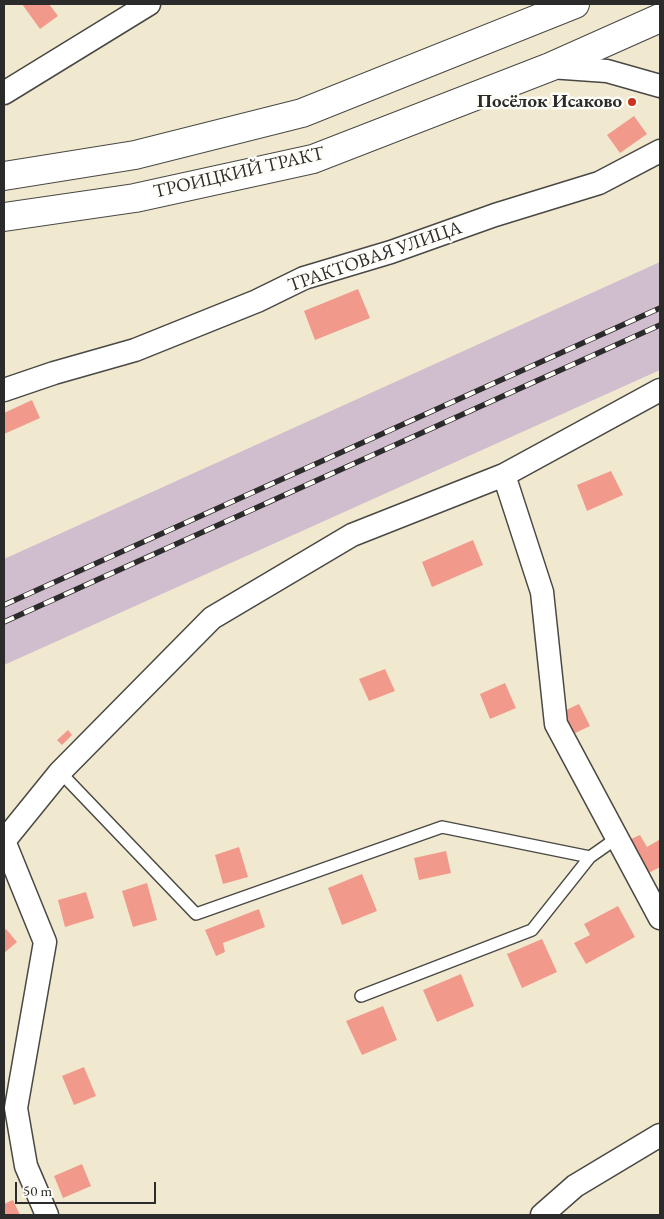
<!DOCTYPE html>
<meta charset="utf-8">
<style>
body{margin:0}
#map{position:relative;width:664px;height:1219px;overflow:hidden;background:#f0e9cf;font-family:"EB Garamond",serif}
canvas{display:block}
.frame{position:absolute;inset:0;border:5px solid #2b2b2b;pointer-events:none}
.scale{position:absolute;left:15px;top:1182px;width:141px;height:22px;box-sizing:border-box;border:2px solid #2b2b2b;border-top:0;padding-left:6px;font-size:15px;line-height:18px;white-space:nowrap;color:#2b2b2b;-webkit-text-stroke:4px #fdfcf7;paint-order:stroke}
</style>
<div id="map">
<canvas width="664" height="1219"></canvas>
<div class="frame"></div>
<div class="scale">50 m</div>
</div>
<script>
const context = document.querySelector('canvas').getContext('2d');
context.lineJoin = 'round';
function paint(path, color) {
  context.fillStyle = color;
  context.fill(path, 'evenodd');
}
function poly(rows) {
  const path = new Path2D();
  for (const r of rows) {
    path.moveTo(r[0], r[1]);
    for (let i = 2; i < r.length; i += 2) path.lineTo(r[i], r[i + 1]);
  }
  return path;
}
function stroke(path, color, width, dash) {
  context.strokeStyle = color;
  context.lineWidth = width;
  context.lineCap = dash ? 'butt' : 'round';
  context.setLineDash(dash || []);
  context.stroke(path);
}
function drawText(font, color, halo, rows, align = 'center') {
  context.font = font + ' "EB Garamond",serif';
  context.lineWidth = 5;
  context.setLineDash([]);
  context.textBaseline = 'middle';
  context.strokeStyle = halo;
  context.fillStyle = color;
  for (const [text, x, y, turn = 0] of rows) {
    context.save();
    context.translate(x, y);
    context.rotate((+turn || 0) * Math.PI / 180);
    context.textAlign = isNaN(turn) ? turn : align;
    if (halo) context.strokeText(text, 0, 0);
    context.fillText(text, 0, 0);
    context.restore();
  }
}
paint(poly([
 [660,262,660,370,4,665,4,559]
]), '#d0bdce');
paint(poly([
 [22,4,49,4,58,16,40,29],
 [634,116,647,134,620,153,607,135],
 [358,289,370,318,315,340,304,311],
 [32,400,40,418,4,434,4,413],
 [611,471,623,495,587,511,577,485],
 [473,540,483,565,432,587,422,562],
 [385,669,395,691,369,701,359,679],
 [505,683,516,708,490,719,480,694],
 [579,704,590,726,573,734,562,712],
 [68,730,72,735,62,745,57,740],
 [640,835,647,847,659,840,660,842,660,867,647,874,629,840],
 [239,847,248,877,223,884,215,855],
 [446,851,451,873,419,880,414,858],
 [362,874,377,911,342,925,328,888],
 [147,883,157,920,133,927,122,891],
 [86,892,94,918,65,927,58,900],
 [618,906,635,937,586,964,574,943,590,935,584,924],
 [259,909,265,927,223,943,225,952,216,956,205,930],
 [6,929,17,942,4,953,4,931],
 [542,939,557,972,522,988,507,954],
 [461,974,474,1006,437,1022,423,990],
 [383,1006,397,1040,362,1055,346,1021],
 [84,1067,96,1096,74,1105,62,1076],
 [82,1164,91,1186,63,1198,54,1176],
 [13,1200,20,1215,4,1215,4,1204]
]), '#f19a8b');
const lane = poly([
 [60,772,196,914,442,827,590,857],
 [361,996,532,930,590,857,617,838]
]);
const street = poly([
 [550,67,607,71,660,86],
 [4,93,149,4],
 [4,390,54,373,135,350,257,301,304,278,391,252,495,215,599,183,660,151],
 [504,475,542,592,556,724,660,918],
 [4,841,60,772,212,618,352,535,504,475,660,390],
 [4,841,45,942,16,1108,26,1166,47,1215],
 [542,1215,575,1186,660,1135]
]);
const primary = poly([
 [4,176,135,155,302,113,575,4],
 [4,217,135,198,313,159,550,67,660,18]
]);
stroke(lane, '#494844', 14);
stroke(street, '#494844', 25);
stroke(primary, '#494844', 30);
stroke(lane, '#fff', 11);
stroke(street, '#fff', 22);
stroke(primary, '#fff', 28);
const rail = poly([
 [4,605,660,308],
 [4,622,660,325]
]);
stroke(rail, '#2b2b2b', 5.5);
stroke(rail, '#fdfcf7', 4, [11]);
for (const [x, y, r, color] of [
 [632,102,5,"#c8321e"]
]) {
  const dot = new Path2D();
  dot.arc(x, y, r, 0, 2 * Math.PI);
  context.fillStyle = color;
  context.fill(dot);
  stroke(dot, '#fdfcf7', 2);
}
drawText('bold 19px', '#2b2b2b', '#fdfcf7', [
 ["Посёлок Исаково",622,102]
], 'right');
drawText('19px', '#2b2b2b', '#fdfcf7', [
 ["ТРОИЦКИЙ ТРАКТ",239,173,-13],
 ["ТРАКТОВАЯ УЛИЦА",375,257,-19]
]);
</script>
